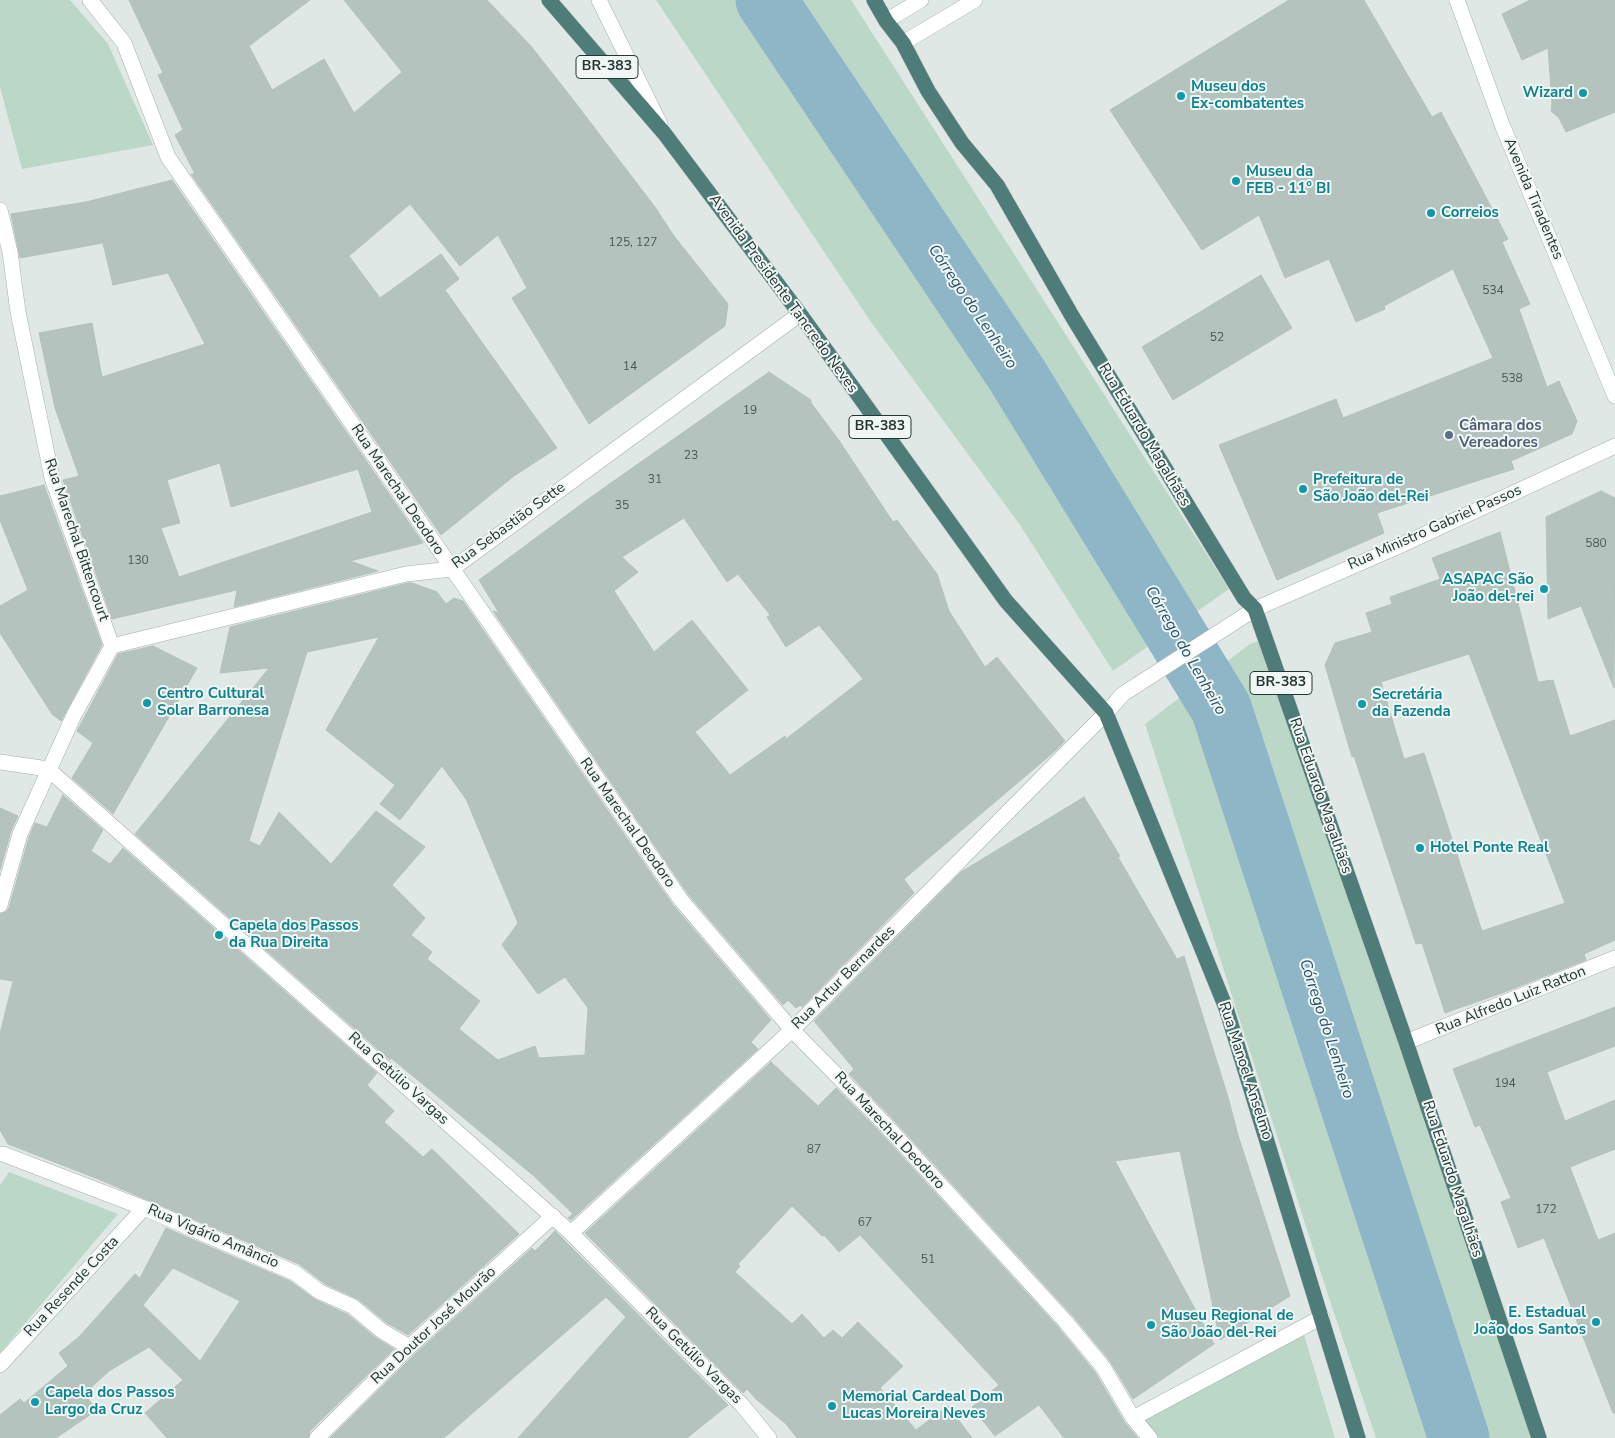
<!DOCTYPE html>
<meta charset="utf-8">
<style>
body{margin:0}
canvas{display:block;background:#e0e8e6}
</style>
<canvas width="1615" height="1438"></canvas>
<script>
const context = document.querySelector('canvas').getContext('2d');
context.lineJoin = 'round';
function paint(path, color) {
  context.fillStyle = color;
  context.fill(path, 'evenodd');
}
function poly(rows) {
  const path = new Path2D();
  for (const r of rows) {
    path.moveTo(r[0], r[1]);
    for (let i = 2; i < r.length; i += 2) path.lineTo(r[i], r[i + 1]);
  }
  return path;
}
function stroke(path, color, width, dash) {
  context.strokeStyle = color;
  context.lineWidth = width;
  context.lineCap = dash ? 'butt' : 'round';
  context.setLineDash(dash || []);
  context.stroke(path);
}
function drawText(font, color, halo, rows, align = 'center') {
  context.font = font + ' "Nunito Sans",sans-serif';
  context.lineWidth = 4;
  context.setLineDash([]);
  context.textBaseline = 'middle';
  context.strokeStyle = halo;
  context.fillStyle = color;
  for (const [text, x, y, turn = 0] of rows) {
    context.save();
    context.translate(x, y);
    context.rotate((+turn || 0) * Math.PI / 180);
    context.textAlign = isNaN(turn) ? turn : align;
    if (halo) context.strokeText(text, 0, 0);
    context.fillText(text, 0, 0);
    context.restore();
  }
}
paint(poly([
 [0,0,70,0,108,44,153,145,22,169,0,87],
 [656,0,851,0,1229,589,1113,671,1020,525,871,322],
 [1273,636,1476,1262,1535,1438,1376,1438,1327,1292,1145,724,1250,644],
 [9,1172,118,1214,0,1353,0,1185],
 [1304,1335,1335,1438,1159,1438,1144,1421]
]), '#bbd7c7');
stroke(poly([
 [766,0,1017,375,1221,708,1459,1438]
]), '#8eb6c7', 61);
const building = poly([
 [129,0,310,0,249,46,272,90,324,59,354,113,402,72,344,0,487,0,530,45,571,97,655,207,674,236,728,304,725,326,589,424,512,298,527,288,498,235,460,266,410,204,349,256,380,298,441,254,459,279,445,290,557,448,514,476,441,535,191,174,195,174,175,135,183,130,158,75,163,73,129,0],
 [1289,0,1364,0,1432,117,1441,112,1508,239,1502,242,1530,304,1519,309,1547,387,1559,381,1577,421,1572,434,1511,461,1514,469,1377,513,1384,533,1277,580,1219,445,1336,399,1343,418,1493,358,1453,269,1384,306,1385,309,1356,322,1329,259,1285,278,1259,215,1202,250,1110,110,1289,0],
 [1530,0,1615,0,1615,112,1566,132,1559,118,1551,111,1552,103,1548,48,1522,60,1502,14,1530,0],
 [172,180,423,543,350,561,378,571,234,607,237,590,112,619,63,480,79,476,55,408,39,333,92,323,102,377,205,344,168,273,113,285,103,243,20,258,11,214,86,202,172,180],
 [220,463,231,507,358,469,372,512,179,577,161,528,180,523,167,480,220,463],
 [1261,275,1292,328,1173,400,1142,347,1261,275],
 [769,372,811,400,811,403,838,439,893,522,897,520,937,574,949,611,985,667,997,657,1065,741,1054,752,904,879,914,893,802,1007,800,1005,796,1008,788,1000,783,1005,688,894,493,611,499,613,479,580,591,497,769,372],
 [684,518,727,582,738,574,770,615,767,617,786,647,819,625,863,679,786,739,785,736,730,775,695,732,748,690,692,620,654,652,614,591,638,572,622,557,684,518],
 [44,485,102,645,61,721,52,714,0,633,0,606,28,590,0,520,0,496,44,485],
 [1601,491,1615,498,1614,688,1581,606,1548,619,1546,517,1601,491],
 [1500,532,1538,682,1553,680,1570,736,1615,720,1615,940,1584,954,1586,960,1502,993,1445,1013,1422,943,1416,944,1354,756,1352,757,1325,665,1335,643,1372,632,1366,613,1392,604,1390,597,1440,579,1432,558,1500,532],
 [1469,654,1565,903,1482,931,1424,753,1404,759,1381,682,1469,654],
 [408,583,412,583,437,592,446,604,454,598,463,601,673,905,771,1020,751,1042,758,1049,571,1220,568,1218,573,1214,534,1176,391,1058,390,1060,135,834,269,668,220,673,230,627,408,583],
 [379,637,326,730,395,785,380,804,400,820,442,766,466,799,518,923,502,945,538,994,565,977,588,1008,585,1055,539,1058,535,1046,498,1060,459,1029,480,1001,427,959,432,952,411,935,425,918,392,885,425,847,376,811,331,864,279,812,260,846,249,841,307,652,379,637],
 [153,646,197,668,113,814,72,778,93,743,77,731,118,654,153,646],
 [63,795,103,830,91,851,110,864,123,848,377,1073,367,1085,394,1111,384,1122,423,1157,432,1149,519,1234,408,1335,387,1323,358,1299,325,1284,299,1264,98,1179,8,1144,0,1130,0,1034,13,981,0,979,0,914,6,912,9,908,29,837,35,823,47,827,63,795],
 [1084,797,1120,856,1118,857,1177,959,1184,956,1228,1097,1238,1135,1290,1296,1220,1340,1180,1151,1115,1161,1214,1344,1133,1399,1110,1361,1072,1315,890,1116,849,1074,854,1069,814,1021,961,872,1084,797],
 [0,808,18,816,11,831,0,870,0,808],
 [1615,1007,1615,1046,1547,1072,1565,1121,1615,1100,1615,1149,1570,1167,1598,1240,1615,1233,1615,1413,1613,1413,1544,1238,1518,1248,1501,1202,1511,1198,1480,1125,1475,1127,1453,1069,1615,1007],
 [771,1062,818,1106,836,1088,876,1128,1058,1327,1095,1372,1125,1423,1138,1438,1064,1438,1039,1405,995,1436,972,1407,999,1385,860,1235,839,1252,824,1235,822,1236,792,1206,738,1264,740,1266,735,1272,792,1324,802,1314,824,1338,833,1330,842,1338,858,1322,903,1366,880,1388,916,1430,948,1406,972,1438,797,1438,786,1424,757,1400,747,1389,743,1393,585,1233,771,1062],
 [166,1228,290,1281,316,1300,347,1314,376,1338,394,1349,310,1431,308,1438,167,1438,145,1413,183,1380,149,1347,109,1371,84,1394,97,1410,56,1438,0,1438,0,1415,20,1399,24,1403,68,1366,59,1353,79,1337,135,1274,140,1278,166,1228],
 [173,1268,240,1301,200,1361,143,1305,173,1268],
 [555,1231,728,1405,687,1438,518,1438,626,1317,606,1297,444,1438,330,1438,415,1354,532,1248,535,1251,555,1231]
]);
paint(building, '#b5c3bf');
stroke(building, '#b3c1bd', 1);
const pedestrian = poly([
 [452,569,800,314]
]);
const minor = poly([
 [90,0,124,43,168,157,681,900,792,1030,883,1122,1065,1321,1103,1367,1133,1418,1150,1438],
 [599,0,660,124],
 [0,210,10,252,18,312,52,478,112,646,74,715,20,834,0,905],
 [112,646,406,574,452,569],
 [1406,1042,1615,958],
 [3,1154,144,1208,295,1273,320,1292,352,1306,382,1331,409,1347],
 [571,1233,792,1030,1106,713],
 [0,1365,144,1208],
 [1133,1418,1322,1317],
 [317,1438,409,1347,553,1216]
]);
const tertiary = poly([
 [886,21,921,0],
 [903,43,975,0],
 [1106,713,1123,694,1255,609,1397,547,1615,446],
 [0,762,48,769,571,1233,742,1405,769,1438]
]);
const secondary = poly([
 [1457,0,1503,127,1615,396]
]);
const trunk = poly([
 [549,0,664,133,800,314,1006,601,1106,713,1226,1008,1358,1438],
 [874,0,886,21,903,43,928,91,962,143,997,185,1072,316,1244,598,1255,609,1406,1042,1539,1438]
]);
stroke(pedestrian, '#a4afad', 16);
stroke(minor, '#a4afad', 16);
stroke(tertiary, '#a4afad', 16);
stroke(secondary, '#a0b3af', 16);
stroke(trunk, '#bdc3c2', 16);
stroke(pedestrian, '#fff', 15);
stroke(minor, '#fff', 15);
stroke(tertiary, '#fff', 15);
stroke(secondary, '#fff', 15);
stroke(trunk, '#4e7c78', 15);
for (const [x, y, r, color] of [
 [1583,93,5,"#0f9aa8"],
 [1181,96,5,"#0f9aa8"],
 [1236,181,5,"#0f9aa8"],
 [1431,213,5,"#0f9aa8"],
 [1449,435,5,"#5c6f8a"],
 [1303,489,5,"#0f9aa8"],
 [1544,589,5,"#0f9aa8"],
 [147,703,5,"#0f9aa8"],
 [1362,704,5,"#0f9aa8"],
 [1420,848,5,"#0f9aa8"],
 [219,935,5,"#0f9aa8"],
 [1596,1322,5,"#0f9aa8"],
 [1151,1325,5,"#0f9aa8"],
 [35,1402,5,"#0f9aa8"],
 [832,1406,5,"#0f9aa8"]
]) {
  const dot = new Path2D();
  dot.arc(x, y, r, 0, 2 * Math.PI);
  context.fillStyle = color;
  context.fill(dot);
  stroke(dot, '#eff6f3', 2);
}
drawText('12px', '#485957', null, [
 ["125, 127",633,243],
 ["534",1493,291],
 ["52",1217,338],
 ["14",630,367],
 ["538",1512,379],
 ["19",750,411],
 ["23",691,456],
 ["31",655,480],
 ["35",622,506],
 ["580",1596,544],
 ["130",138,561],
 ["194",1505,1084],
 ["87",814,1150],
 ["172",1546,1210],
 ["67",865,1223],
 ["51",928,1260]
]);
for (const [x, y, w] of [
 [607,67,62],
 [880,427,62],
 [1281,683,62]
]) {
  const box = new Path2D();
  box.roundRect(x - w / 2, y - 11.5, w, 23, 4);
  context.fillStyle = '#eff6f3';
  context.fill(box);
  stroke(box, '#233634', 1);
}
drawText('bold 14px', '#233634', null, [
 ["BR-383",607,67],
 ["BR-383",880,427],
 ["BR-383",1281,683]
]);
drawText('bold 15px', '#0d838f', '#eff6f3', [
 ["Museu dos",1191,87],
 ["Ex-combatentes",1191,104],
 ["Wizard",1573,93,"right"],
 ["Museu da",1246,172],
 ["FEB - 11° BI",1246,189],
 ["Correios",1441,213],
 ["Prefeitura de",1313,480],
 ["São João del-Rei",1313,497],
 ["ASAPAC São",1534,580,"right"],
 ["João del-rei",1534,597,"right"],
 ["Centro Cultural",157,694],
 ["Solar Barronesa",157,711],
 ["Secretária",1372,695],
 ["da Fazenda",1372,712],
 ["Hotel Ponte Real",1430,848],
 ["Capela dos Passos",229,926],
 ["da Rua Direita",229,943],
 ["E. Estadual",1586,1313,"right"],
 ["João dos Santos",1586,1330,"right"],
 ["Museu Regional de",1161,1316],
 ["São João del-Rei",1161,1333],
 ["Capela dos Passos",45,1393],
 ["Largo da Cruz",45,1410],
 ["Memorial Cardeal Dom",842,1397],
 ["Lucas Moreira Neves",842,1414]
], 'left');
drawText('15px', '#233634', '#eff6f3', [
 ["Avenida Tiradentes",1533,199,67],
 ["Avenida Presidente Tancredo Neves",783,294,54],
 ["Rua Eduardo Magalhães",1144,435,59],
 ["Rua Marechal Deodoro",397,490,56],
 ["Rua Sebastião Sette",509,526,-36],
 ["Rua Ministro Gabriel Passos",1435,528,-24],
 ["Rua Marechal Bittencourt",76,540,71],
 ["Rua Eduardo Magalhães",1320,796,71],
 ["Rua Marechal Deodoro",627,823,55],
 ["Rua Artur Bernardes",844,978,-45],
 ["Rua Alfredo Luiz Ratton",1511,1001,-22],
 ["Rua Manoel Anselmo",1245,1071,72],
 ["Rua Getúlio Vargas",398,1079,42],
 ["Rua Marechal Deodoro",889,1131,47],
 ["Rua Eduardo Magalhães",1452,1179,72],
 ["Rua Vigário Amâncio",213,1237,23],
 ["Rua Resende Costa",72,1287,-47],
 ["Rua Doutor José Mourão",434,1326,-43],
 ["Rua Getúlio Vargas",693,1356,45]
]);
drawText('bold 15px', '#4e5e75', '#eff6f3', [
 ["Câmara dos",1459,426],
 ["Vereadores",1459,443]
], 'left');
drawText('italic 16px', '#25546a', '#eff6f3', [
 ["Córrego do Lenheiro",972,307,56],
 ["Córrego do Lenheiro",1185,651,60],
 ["Córrego do Lenheiro",1326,1029,72]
]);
</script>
